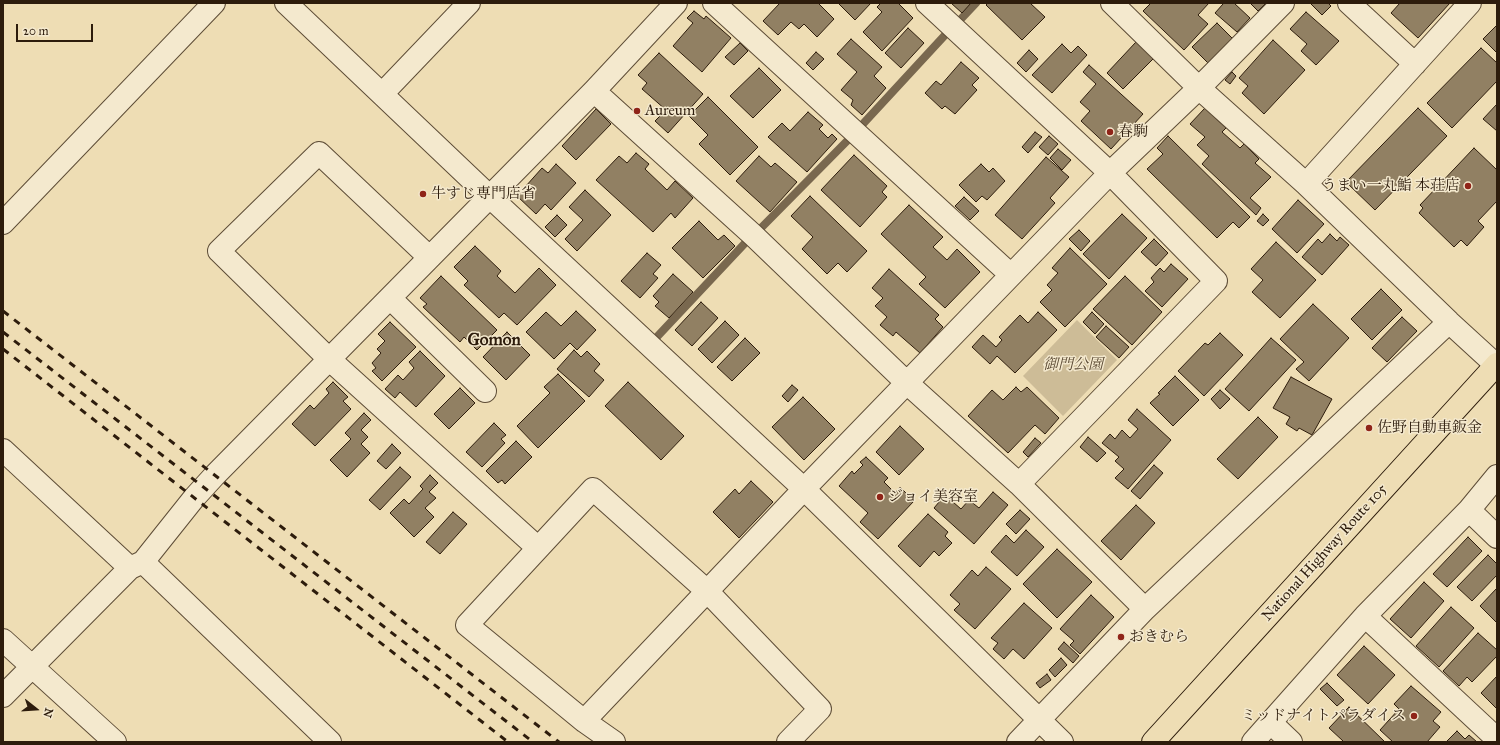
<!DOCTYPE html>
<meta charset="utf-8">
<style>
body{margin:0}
#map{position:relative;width:1500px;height:745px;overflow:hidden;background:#eeddb4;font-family:"IM FELL Great Primer",serif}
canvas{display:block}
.frame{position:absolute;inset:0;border:4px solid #2d1c0c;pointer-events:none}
.north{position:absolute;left:16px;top:689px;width:40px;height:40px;-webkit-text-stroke:3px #f4e9ce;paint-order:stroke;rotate:107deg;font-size:11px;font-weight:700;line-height:16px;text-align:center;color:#2d1c0c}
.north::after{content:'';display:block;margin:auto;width:14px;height:18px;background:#2d1c0c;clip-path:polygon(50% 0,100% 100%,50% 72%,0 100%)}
.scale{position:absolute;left:16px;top:24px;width:77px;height:18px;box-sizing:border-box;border:2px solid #2d1c0c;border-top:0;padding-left:5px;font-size:12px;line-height:14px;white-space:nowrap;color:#2d1c0c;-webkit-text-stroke:3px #f4e9ce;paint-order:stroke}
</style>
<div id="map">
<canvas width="1500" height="745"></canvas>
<div class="frame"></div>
<div class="north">N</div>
<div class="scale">20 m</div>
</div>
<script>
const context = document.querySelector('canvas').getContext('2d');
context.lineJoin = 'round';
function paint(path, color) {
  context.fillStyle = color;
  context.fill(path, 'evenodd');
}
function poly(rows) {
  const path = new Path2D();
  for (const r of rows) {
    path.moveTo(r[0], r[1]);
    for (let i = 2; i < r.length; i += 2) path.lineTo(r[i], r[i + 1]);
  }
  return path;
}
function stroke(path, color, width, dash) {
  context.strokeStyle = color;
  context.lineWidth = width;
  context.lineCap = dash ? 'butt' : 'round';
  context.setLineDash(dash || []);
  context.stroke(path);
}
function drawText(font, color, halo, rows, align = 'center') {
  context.font = font + ' "IM FELL Great Primer","Noto Serif JP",serif';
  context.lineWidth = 3;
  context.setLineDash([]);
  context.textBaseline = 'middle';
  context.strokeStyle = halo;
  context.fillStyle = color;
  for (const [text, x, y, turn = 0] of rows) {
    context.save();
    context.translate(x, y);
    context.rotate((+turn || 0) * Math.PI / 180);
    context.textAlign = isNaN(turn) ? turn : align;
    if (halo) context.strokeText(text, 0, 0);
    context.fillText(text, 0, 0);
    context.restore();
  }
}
paint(poly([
 [1077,320,1117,360,1063,416,1023,376]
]), '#cdbc97');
stroke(poly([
 [960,20,976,3],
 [861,126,946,34],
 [761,228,847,141],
 [654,340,747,241]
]), '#79684f', 8);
const building = poly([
 [780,3,818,3,834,19,817,37,804,24,799,29,791,22,778,35,763,21,780,3],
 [840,3,871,3,855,20,839,4,840,3],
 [881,3,898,3,913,18,882,51,863,32,882,12,877,7,881,3],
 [951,3,971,3,962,13,951,3],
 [988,3,1030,3,1045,17,1022,40,986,5,988,3],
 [1151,3,1209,3,1198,15,1208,24,1184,50,1143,11,1151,3],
 [1222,3,1234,3,1250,18,1237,32,1215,13,1223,4,1222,3],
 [1250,3,1266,3,1258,11,1250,3],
 [1310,3,1328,3,1331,6,1322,15,1310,3],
 [1400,3,1450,3,1418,38,1391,13,1400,3],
 [694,11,704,19,706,16,731,38,702,72,673,46,693,23,687,18,694,11],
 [1306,12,1339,41,1316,65,1301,51,1307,44,1290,29,1306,12],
 [1217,23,1234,40,1209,64,1192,47,1217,23],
 [1497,25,1497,53,1483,39,1497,25],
 [908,28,924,43,901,68,885,53,908,28],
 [851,39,882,67,874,76,886,88,862,115,851,105,853,100,841,90,857,72,837,54,851,39],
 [1273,40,1305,70,1264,114,1242,93,1248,86,1239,78,1273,40],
 [1136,42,1153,59,1123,89,1107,73,1136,42],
 [740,43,748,51,734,65,725,57,740,43],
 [1062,44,1071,53,1078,46,1087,55,1052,93,1032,75,1062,44],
 [1481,48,1497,63,1497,81,1452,128,1427,103,1481,48],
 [1029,50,1038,59,1026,72,1017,63,1029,50],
 [816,52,824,59,813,70,806,63,816,52],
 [659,53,703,94,668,133,655,121,666,110,642,89,647,83,638,75,659,53],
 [961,62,979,78,972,85,977,90,955,114,945,106,942,109,925,93,936,81,941,85,961,62],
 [1089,65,1143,114,1111,149,1081,121,1090,111,1080,102,1096,84,1083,72,1089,65],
 [759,68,781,90,753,118,730,96,759,68],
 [1232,72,1236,76,1230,84,1225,80,1232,72],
 [708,97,758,147,730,175,699,144,708,135,689,116,708,97],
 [1497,104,1497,131,1483,119,1497,104],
 [1205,108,1226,128,1222,132,1240,148,1244,144,1259,159,1255,163,1271,177,1250,198,1261,208,1256,215,1202,164,1209,156,1197,145,1205,137,1190,124,1205,108],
 [1418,108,1447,136,1375,210,1346,182,1418,108],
 [596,109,611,124,576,160,562,146,596,109],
 [808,112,823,125,819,129,828,138,832,134,837,139,807,172,768,137,782,123,790,131,808,112],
 [1035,132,1042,137,1028,153,1022,147,1035,132],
 [1049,136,1058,144,1048,155,1039,147,1049,136],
 [1168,136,1250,217,1239,228,1233,222,1217,238,1147,169,1163,154,1157,148,1168,136],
 [1474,148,1497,170,1497,201,1478,221,1484,227,1467,246,1461,240,1454,247,1419,213,1423,208,1420,205,1474,148],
 [1058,149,1071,160,1062,170,1050,158,1058,149],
 [636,153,649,164,645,169,667,190,675,181,693,198,675,218,671,213,653,232,596,180,619,156,627,163,636,153],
 [854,155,887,186,882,192,887,197,860,227,821,190,854,155],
 [759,156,771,167,775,163,797,182,770,212,736,181,759,156],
 [1046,157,1069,177,1050,198,1055,203,1022,239,995,215,1046,157],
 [556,164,576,183,551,210,545,204,536,214,517,196,542,168,548,173,556,164],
 [981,164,989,172,993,168,1005,181,987,200,982,196,976,202,959,185,981,164],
 [585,190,611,215,577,251,565,239,583,220,569,207,585,190],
 [810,196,867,251,847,272,838,263,827,274,802,249,813,237,791,216,810,196],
 [964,197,979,211,970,220,955,206,964,197],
 [1298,200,1324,224,1297,253,1272,229,1298,200],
 [909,205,943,237,933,247,947,260,957,249,980,272,945,308,919,284,926,277,881,234,909,205],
 [1122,214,1147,238,1109,279,1083,254,1122,214],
 [1263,214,1269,220,1263,226,1257,221,1263,214],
 [557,215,567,225,555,237,545,227,557,215],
 [699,221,718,240,724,235,735,246,703,278,672,248,699,221],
 [1079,230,1090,241,1081,251,1069,239,1079,230],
 [1330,234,1337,241,1340,237,1349,245,1322,275,1302,257,1318,239,1322,243,1330,234],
 [1154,239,1168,253,1156,266,1141,252,1154,239],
 [1276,242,1316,280,1280,318,1252,292,1263,280,1251,269,1276,242],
 [475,246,501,271,497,276,515,293,539,268,556,285,517,325,504,313,499,318,464,285,468,281,454,267,475,246],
 [1070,248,1107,284,1065,327,1040,302,1052,290,1047,285,1058,273,1052,268,1070,248],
 [647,253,661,265,653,274,658,278,640,298,621,281,647,253],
 [1171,264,1188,279,1162,307,1145,291,1154,282,1151,278,1160,268,1164,272,1171,264],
 [889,269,939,315,935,319,943,327,920,353,896,332,893,336,880,325,887,317,875,306,883,298,872,288,889,269],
 [673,274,693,292,669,318,655,306,659,302,653,296,673,274],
 [441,276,497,330,477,350,464,337,460,342,423,307,427,304,420,298,441,276],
 [1125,276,1162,312,1132,345,1093,309,1125,276],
 [1381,289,1402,310,1372,340,1351,319,1381,289],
 [701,302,718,318,692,346,675,330,701,302],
 [1313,304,1349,338,1309,381,1296,369,1304,362,1280,339,1313,304],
 [576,311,596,330,577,350,570,343,554,359,526,332,546,312,561,326,576,311],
 [1038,312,1057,330,1015,373,997,356,990,364,972,347,983,335,996,347,1002,340,999,337,1020,315,1028,323,1038,312],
 [1092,312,1104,324,1095,334,1083,322,1092,312],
 [1402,317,1417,331,1387,362,1372,348,1402,317],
 [725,321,739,335,712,363,698,349,725,321],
 [390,322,416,347,382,381,372,371,376,368,372,363,381,353,377,349,385,341,378,334,390,322],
 [1106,326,1129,347,1119,358,1096,337,1106,326],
 [507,332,530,355,506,380,483,357,507,332],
 [1220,333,1243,355,1204,396,1178,371,1205,343,1208,345,1220,333],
 [745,338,760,353,732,381,717,367,745,338],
 [1271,338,1296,360,1249,411,1225,389,1271,338],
 [574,350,581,357,587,351,600,364,594,371,604,380,589,397,557,369,574,350],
 [420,351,445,376,416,407,400,392,395,398,385,389,398,375,403,380,414,368,409,362,420,351],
 [558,374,585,401,538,448,517,426,550,393,544,387,558,374],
 [1175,376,1199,400,1173,426,1150,403,1160,394,1158,393,1175,376],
 [1291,377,1332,399,1312,435,1299,428,1297,431,1286,424,1290,417,1273,408,1291,377],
 [333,382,348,397,343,401,351,409,315,446,292,424,310,405,314,409,329,393,326,389,333,382],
 [628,382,684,436,661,460,605,406,628,382],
 [792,385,798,390,788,402,782,396,792,385],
 [1016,387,1021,392,1027,387,1059,418,1045,434,1035,425,1008,453,968,416,992,390,1003,400,1016,387],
 [460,388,475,403,449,429,434,414,460,388],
 [1220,390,1230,399,1220,409,1211,399,1220,390],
 [803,397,835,429,804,460,772,427,803,397],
 [1137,409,1171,440,1128,489,1115,478,1124,469,1115,461,1119,457,1102,443,1110,434,1115,439,1122,430,1130,438,1138,429,1128,420,1137,409],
 [364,413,371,420,361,430,368,437,361,444,370,453,347,477,330,460,351,439,345,433,364,413],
 [1258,417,1278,437,1238,479,1217,459,1258,417],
 [494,423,506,435,501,439,505,443,482,467,466,452,494,423],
 [900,426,924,449,899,475,876,452,900,426],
 [1088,437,1106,453,1097,462,1080,447,1088,437],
 [1035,438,1041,443,1028,457,1023,452,1035,438],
 [516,441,532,457,505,484,502,480,498,483,486,471,516,441],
 [392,444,401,453,386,469,377,461,392,444],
 [866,457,888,478,884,482,895,493,900,487,914,501,878,539,860,522,868,513,839,486,852,471,854,474,863,465,860,462,866,457],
 [1154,465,1163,473,1140,499,1131,491,1154,465],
 [400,467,411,477,380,510,369,500,400,467],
 [430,475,438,483,429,492,436,498,425,508,434,517,414,537,390,513,404,499,409,504,423,489,420,486,430,475],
 [751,481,773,502,739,538,713,512,735,489,739,494,751,481],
 [993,492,1008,505,974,544,934,508,945,495,961,509,969,500,979,508,993,492],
 [1136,505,1155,523,1121,560,1101,541,1136,505],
 [1020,510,1030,519,1016,534,1006,524,1020,510],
 [453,512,467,524,440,554,426,542,453,512],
 [928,514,948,532,945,536,952,543,939,556,934,551,920,567,898,546,928,514],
 [1026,530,1044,547,1017,576,991,552,1006,535,1014,543,1026,530],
 [1468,537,1482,551,1447,587,1433,574,1468,537],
 [1057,549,1092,582,1057,618,1023,584,1057,549],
 [1488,555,1497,564,1497,575,1472,601,1457,587,1488,555],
 [986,567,1011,589,975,629,954,610,960,604,950,595,972,570,978,576,986,567],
 [1424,582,1444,601,1411,638,1390,619,1424,582],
 [1497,588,1497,623,1480,606,1497,588],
 [1091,595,1114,617,1080,654,1070,645,1074,641,1060,629,1091,595],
 [1024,603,1052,628,1024,659,1013,649,1004,659,993,649,998,643,991,638,1024,603],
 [1451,607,1474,628,1439,667,1416,646,1451,607],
 [1478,633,1497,650,1497,656,1472,682,1467,677,1459,686,1443,671,1478,633],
 [1064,642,1079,656,1073,663,1058,649,1064,642],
 [1364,646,1395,675,1368,704,1337,675,1364,646],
 [1061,658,1067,665,1055,677,1049,670,1061,658],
 [1047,674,1051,680,1040,688,1036,683,1047,674],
 [1497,676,1497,709,1481,693,1497,676],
 [1327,683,1344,700,1337,706,1320,689,1327,683],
 [1411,686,1441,712,1433,721,1440,727,1427,742,1393,742,1380,730,1399,709,1394,704,1411,686],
 [1349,707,1385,742,1342,742,1343,741,1329,728,1349,707],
 [1457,731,1465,739,1469,735,1477,742,1446,742,1457,731]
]);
paint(building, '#918063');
stroke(building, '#2d1c0c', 1);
const street = poly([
 [286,3,489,196,804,489,1062,742],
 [714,3,1011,275],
 [927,3,1110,173,1216,281,1019,484],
 [1112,3,1199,88,1306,184,1449,322,1497,366],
 [1349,3,1415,64],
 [594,91,753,235,907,383,1019,484,1145,609],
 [382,94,469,3],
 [1306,184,1470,3],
 [3,223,214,3],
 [429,257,319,153,219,251,329,359,538,548],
 [390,298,485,391],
 [3,450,130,568],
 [1469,510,1497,537],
 [143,562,330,742],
 [1365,616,1497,739],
 [3,640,115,742],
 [3,696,130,568,143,562,194,498,215,475,594,91,676,3],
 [584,721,804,489,1110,173,1199,88,1283,3],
 [1270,722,1291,742],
 [614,742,584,721,467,625,593,489,707,591,820,709,788,742],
 [1018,742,1145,609,1449,322],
 [1253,742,1365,616,1469,510,1497,476]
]);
const highway = poly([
 [1153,742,1497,364]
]);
stroke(street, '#5d4c36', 24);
stroke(highway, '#2d1c0c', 24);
stroke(street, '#f4e9ce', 22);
stroke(highway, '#eeddb4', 22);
stroke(poly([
 [3,311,559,742],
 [3,332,533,742],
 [3,349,508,742]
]), '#2d1c0c', 3, [7, 7]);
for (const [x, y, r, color] of [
 [637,111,4,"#8f2418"],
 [1110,132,4,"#8f2418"],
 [1468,186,4,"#8f2418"],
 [423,194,4,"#8f2418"],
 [1369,428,4,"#8f2418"],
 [880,497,4,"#8f2418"],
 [1121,637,4,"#8f2418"],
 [1414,716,4,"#8f2418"]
]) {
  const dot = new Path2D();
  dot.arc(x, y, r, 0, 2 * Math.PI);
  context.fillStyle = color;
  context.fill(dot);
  stroke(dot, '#f4e9ce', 1.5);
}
drawText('15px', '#2d1c0c', '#f4e9ce', [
 ["Aureum",645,111],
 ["春駒",1118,132],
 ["うまい一丸鮨 本荘店",1460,186,"right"],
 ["牛すじ専門店省",431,194],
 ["佐野自動車鈑金",1377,428],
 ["ジョイ美容室",888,497],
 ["おきむら",1129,637],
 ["ミッドナイトパラダイス",1406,716,"right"]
], 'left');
drawText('italic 15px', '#5d4c36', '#f4e9ce', [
 ["御門公園",1073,365]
]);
drawText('15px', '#2d1c0c', '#f4e9ce', [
 ["National Highway Route 105",1325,553,-48]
]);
drawText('bold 17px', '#2d1c0c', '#f4e9ce', [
 ["Gomon",494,341]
]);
</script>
